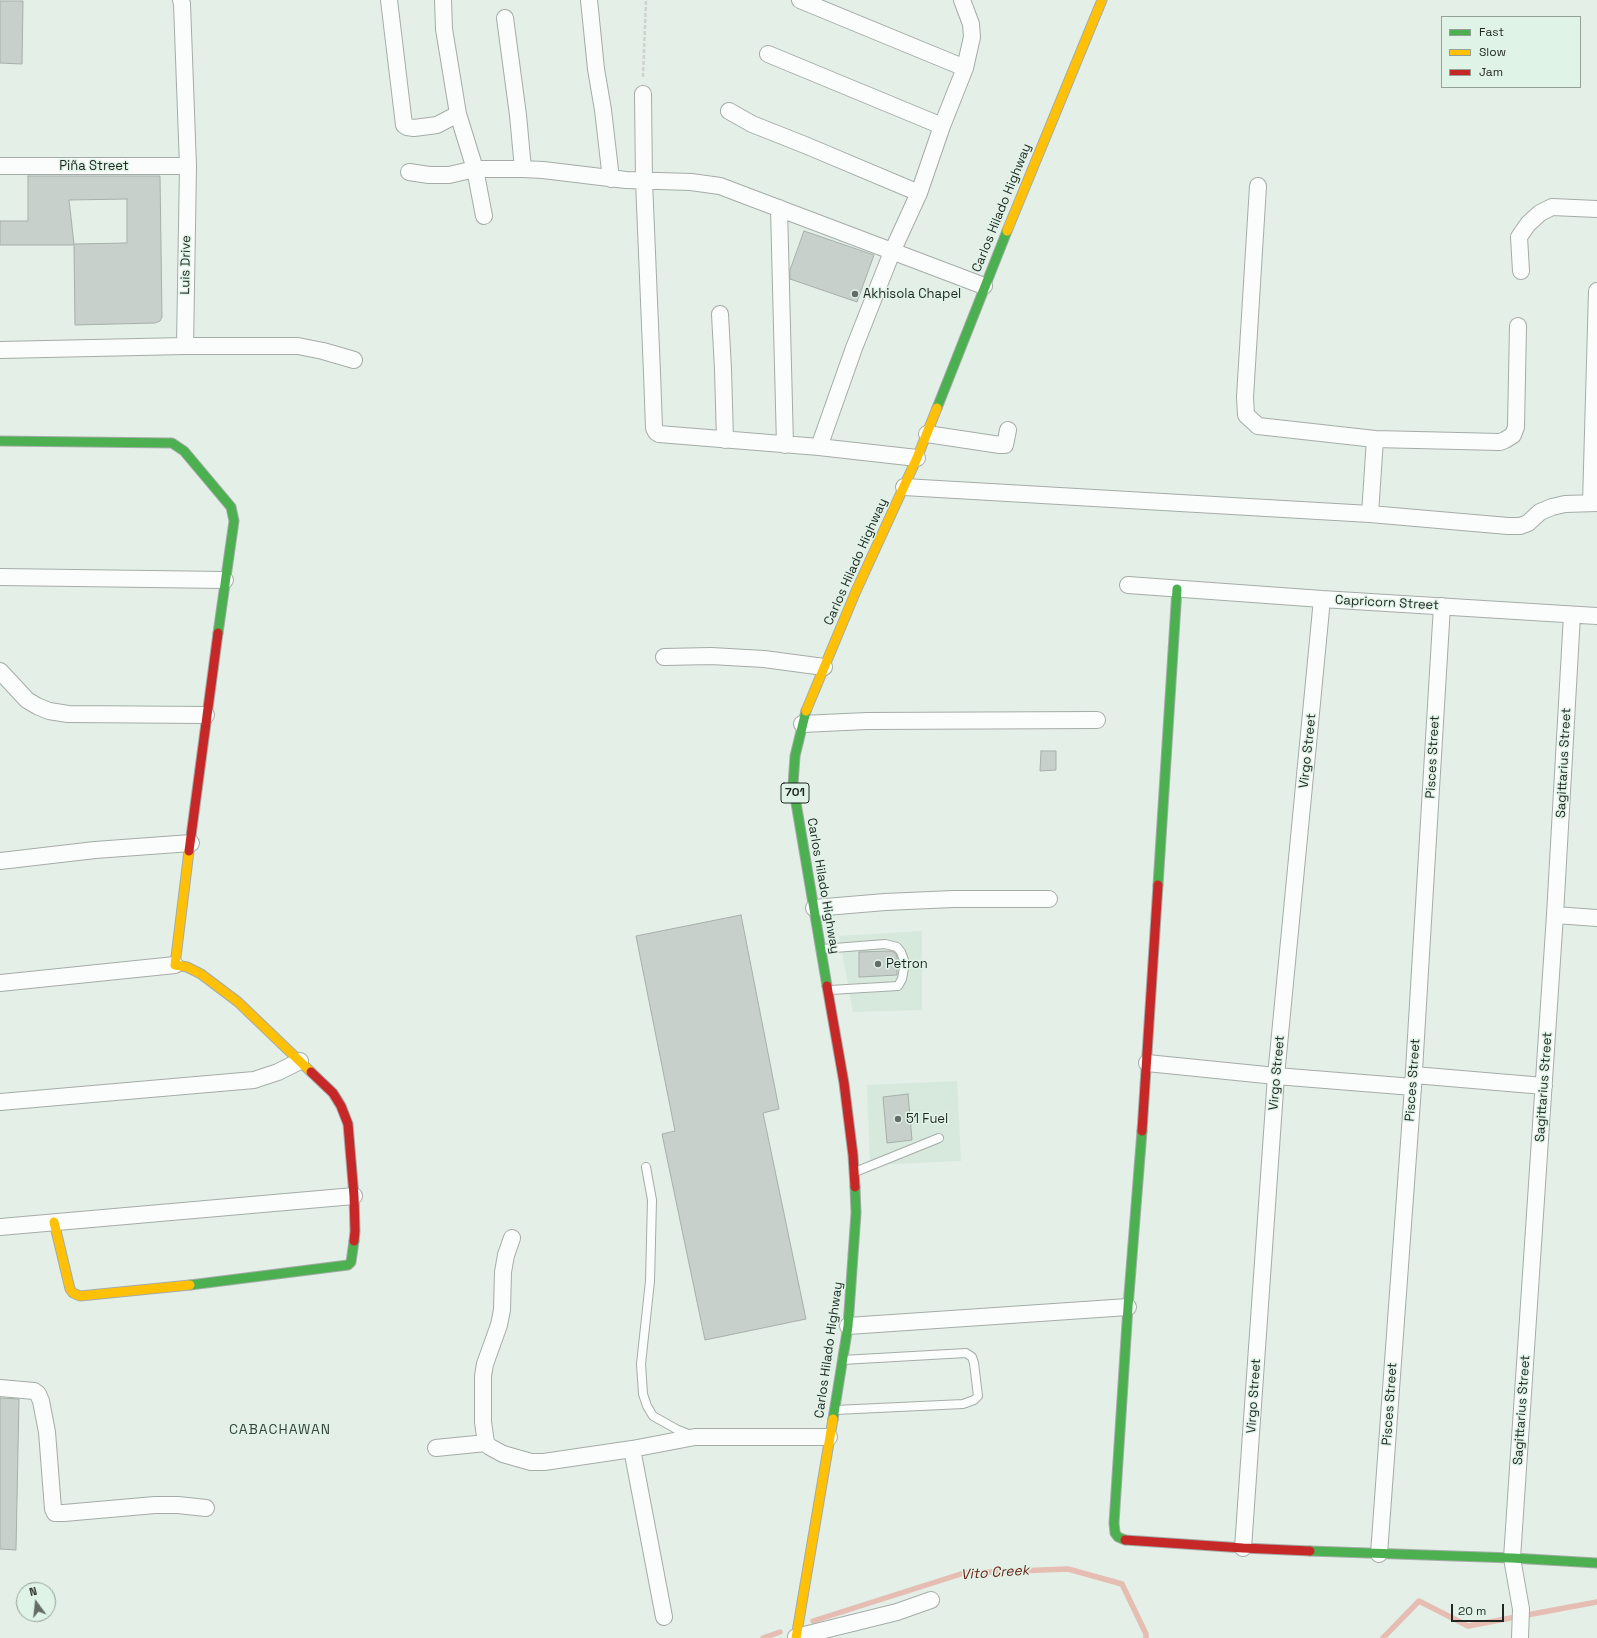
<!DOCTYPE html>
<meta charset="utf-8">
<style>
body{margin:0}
#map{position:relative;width:1597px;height:1638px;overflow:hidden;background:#e4efe8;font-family:"Space Grotesk",sans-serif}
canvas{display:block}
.legend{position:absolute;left:1441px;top:16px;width:140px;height:72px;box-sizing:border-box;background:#e0f3e7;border:1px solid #93a198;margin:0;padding:5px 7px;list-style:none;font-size:12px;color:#1f2521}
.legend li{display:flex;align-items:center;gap:8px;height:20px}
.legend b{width:20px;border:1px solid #93a198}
.north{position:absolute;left:16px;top:1582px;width:40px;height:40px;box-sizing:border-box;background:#e0f3e7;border:1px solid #93a198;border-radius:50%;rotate:345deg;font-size:11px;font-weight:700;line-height:16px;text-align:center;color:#1f2521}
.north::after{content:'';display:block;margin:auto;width:14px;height:18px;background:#646c67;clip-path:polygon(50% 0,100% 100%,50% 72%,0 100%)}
.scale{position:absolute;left:1451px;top:1604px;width:53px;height:18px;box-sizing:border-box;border:2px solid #1f2521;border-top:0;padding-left:5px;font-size:12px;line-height:14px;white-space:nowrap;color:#1f2521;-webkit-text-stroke:3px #e0f3e7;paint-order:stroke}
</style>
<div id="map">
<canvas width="1597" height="1638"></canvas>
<ul class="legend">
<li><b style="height:5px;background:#4caf50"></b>Fast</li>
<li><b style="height:5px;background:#ffc107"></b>Slow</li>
<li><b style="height:5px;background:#c62828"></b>Jam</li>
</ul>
<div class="north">N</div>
<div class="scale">20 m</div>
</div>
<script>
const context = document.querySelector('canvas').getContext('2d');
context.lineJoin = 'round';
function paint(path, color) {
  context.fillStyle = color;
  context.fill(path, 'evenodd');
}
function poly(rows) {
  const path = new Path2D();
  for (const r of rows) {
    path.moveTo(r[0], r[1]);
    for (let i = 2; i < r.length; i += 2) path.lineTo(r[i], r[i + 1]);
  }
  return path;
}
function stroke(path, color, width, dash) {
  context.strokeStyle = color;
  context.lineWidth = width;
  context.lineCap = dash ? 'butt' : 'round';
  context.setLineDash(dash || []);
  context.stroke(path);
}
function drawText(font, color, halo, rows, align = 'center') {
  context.font = font + ' "Space Grotesk",sans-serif';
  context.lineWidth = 3;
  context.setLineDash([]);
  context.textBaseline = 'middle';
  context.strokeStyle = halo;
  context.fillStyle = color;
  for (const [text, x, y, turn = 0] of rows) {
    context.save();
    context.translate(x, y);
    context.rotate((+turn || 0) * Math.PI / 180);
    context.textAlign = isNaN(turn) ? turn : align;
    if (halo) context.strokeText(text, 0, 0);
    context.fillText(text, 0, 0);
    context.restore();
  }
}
paint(poly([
 [922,931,922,1010,853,1012,839,936],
 [957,1081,961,1161,870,1165,867,1085]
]), '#d6e9dc');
stroke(poly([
 [813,1621,964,1573,1068,1569,1122,1584,1146,1634,1146,1638],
 [763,1638,780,1632],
 [1383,1638,1419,1601,1468,1626,1597,1602]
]), '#e5bdb3', 5.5);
const building = poly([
 [0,1,23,1,22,64,0,63,0,1],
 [28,176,160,176,162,317,160,321,155,323,75,325,74,245,0,245,0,221,28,221,28,176],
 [127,199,127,243,74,244,69,200,127,199],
 [804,231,874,255,857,302,790,279,790,270,804,231],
 [1041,751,1056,751,1056,770,1040,771,1041,751],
 [741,915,779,1109,763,1113,806,1319,705,1340,662,1134,675,1131,636,936,741,915],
 [890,951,894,952,897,956,897,975,859,977,859,952,890,951],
 [908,1094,912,1140,887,1143,883,1097,908,1094],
 [0,1398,19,1399,16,1550,0,1549,0,1398]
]);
paint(building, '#c8d0cb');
stroke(building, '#a7afaa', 1);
const lane = poly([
 [822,949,885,944,897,947,901,952,905,963,902,979,898,986,830,990],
 [646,1167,652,1200,650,1281,641,1364,643,1394,647,1406,653,1416,678,1430,691,1435],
 [855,1172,939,1138],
 [835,1410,963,1404,974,1400,978,1396,974,1363,972,1357,966,1353,842,1360]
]);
const street = poly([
 [389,0,404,125,407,127,414,128,437,125,458,114],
 [443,0,444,29,458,114,475,169,484,216],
 [589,0,596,69,603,110,611,179],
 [800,0,965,68],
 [505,18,518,115,523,169],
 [768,54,942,126],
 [643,94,644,181,652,373,654,428,656,432,659,434,819,447,917,458],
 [729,111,752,124,805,145,919,193],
 [0,166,188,166],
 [409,172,429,175,449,175,475,169,523,169,543,170,626,180,691,182,720,186,984,286],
 [1258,186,1245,397,1246,415,1258,426,1375,439,1500,442,1505,440,1513,435,1516,427,1518,326],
 [779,208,785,445],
 [1521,271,1519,237,1528,224,1540,213,1552,207,1597,209],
 [720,314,723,369,725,440],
 [185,346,298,346,323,351,354,360],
 [0,350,185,346,188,166,182,4,181,0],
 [927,434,1000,445,1005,445,1008,430],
 [819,447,854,348,892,252,919,193,942,126,965,68,972,37,971,24,962,0],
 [904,487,1370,514,1508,526,1520,526,1528,523,1540,512,1552,507,1565,504,1597,503],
 [1591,503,1597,291],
 [1370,514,1375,439],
 [0,577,225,580],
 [1128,585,1322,599,1597,616],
 [664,657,711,656,764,659,824,667],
 [0,671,27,700,37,706,49,711,68,714,206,715],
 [802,724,867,721,1097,720],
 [0,861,95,850,191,843],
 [814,908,885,902,953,899,1049,899],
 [1555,915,1597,918],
 [0,983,175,965],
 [1147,1063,1276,1076,1413,1087],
 [1414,1075,1544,1086],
 [0,1102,254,1080,278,1072,300,1061],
 [0,1227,354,1196],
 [512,1238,506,1255,503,1272,502,1310,499,1325,485,1364,483,1376,483,1422,486,1443,490,1447,503,1454,531,1462,544,1462,632,1449,695,1437,829,1437],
 [848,1326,1128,1307],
 [0,1388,34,1391,38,1394,41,1401,47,1432,53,1509,55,1513,64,1513,155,1505,178,1505,206,1508],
 [436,1448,486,1443],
 [632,1449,664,1617],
 [1243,1548,1276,1076,1322,599],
 [1379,1554,1413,1087,1442,606],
 [796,1637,897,1612,931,1600],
 [1520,1638,1521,1609,1512,1558,1555,915,1572,615]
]);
const fast = poly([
 [937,408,1007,231],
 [0,441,172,443,184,451,231,507,234,521,218,633],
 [806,711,795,756,793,785,827,986],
 [1158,885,1177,589],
 [190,1285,348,1265,351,1262,354,1241],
 [833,1419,848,1326,856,1213,855,1187],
 [1125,1540,1118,1537,1115,1533,1114,1523,1128,1307,1142,1131],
 [1310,1551,1512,1558,1597,1563]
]);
const slow = poly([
 [1007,231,1102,0],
 [806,711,856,591,917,458,937,408],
 [189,851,175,965,187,967,201,974,238,1002,311,1072],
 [54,1222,70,1289,73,1293,80,1296,190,1285],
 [796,1638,833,1419]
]);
const jam = poly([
 [189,851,218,633],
 [827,986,844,1083,853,1155,855,1187],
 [311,1072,333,1093,341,1106,348,1124,354,1196,355,1231,354,1241],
 [1142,1131,1158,885],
 [1125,1540,1243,1548,1310,1551]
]);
stroke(lane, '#a5aca8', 10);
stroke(street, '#a5aca8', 18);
stroke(fast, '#a5aca8', 11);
stroke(slow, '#a5aca8', 11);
stroke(jam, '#a5aca8', 11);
stroke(poly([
 [643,77,646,0]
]), '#d0d2d0', 2.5, [4, 2]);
stroke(lane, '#fbfdfc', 8);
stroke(street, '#fbfdfc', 16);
stroke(fast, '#4caf50', 9);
stroke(slow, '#ffc107', 9);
stroke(jam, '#c62828', 9);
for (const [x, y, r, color] of [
 [855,294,4,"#646c67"],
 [878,964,4,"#646c67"],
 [898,1119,4,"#646c67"]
]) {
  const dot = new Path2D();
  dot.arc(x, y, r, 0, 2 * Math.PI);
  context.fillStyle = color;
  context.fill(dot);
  stroke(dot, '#e0f3e7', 1.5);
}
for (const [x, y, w] of [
 [795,793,28]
]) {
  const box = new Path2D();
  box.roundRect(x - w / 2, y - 10, w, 20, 3);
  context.fillStyle = '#e0f3e7';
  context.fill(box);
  stroke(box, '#1f2521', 1);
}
drawText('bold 12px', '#1f2521', null, [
 ["701",795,793]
]);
drawText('13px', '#1f2521', '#e0f3e7', [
 ["Piña Street",94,166],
 ["Carlos Hilado Highway",1002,208,-68],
 ["Luis Drive",186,265,-89],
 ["Carlos Hilado Highway",856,562,-66],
 ["Capricorn Street",1387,603,3],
 ["Virgo Street",1308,751,-84],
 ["Pisces Street",1433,757,-87],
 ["Sagittarius Street",1564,763,-87],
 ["Carlos Hilado Highway",823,886,80],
 ["Virgo Street",1277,1073,-85],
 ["Pisces Street",1413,1080,-86],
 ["Sagittarius Street",1544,1087,-86],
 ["Carlos Hilado Highway",829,1350,-82],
 ["Virgo Street",1254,1396,-86],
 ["Pisces Street",1390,1404,-86],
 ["Sagittarius Street",1522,1410,-86]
]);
drawText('13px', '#1f2521', '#e0f3e7', [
 ["Akhisola Chapel",863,294],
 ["Petron",886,964],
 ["51 Fuel",906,1119]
], 'left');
context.letterSpacing = '1px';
drawText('14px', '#35443b', '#e0f3e7', [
 ["CABACHAWAN",280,1430]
]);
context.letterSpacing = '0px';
drawText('italic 14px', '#6c221a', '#e0f3e7', [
 ["Vito Creek",995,1573,-4]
]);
</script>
